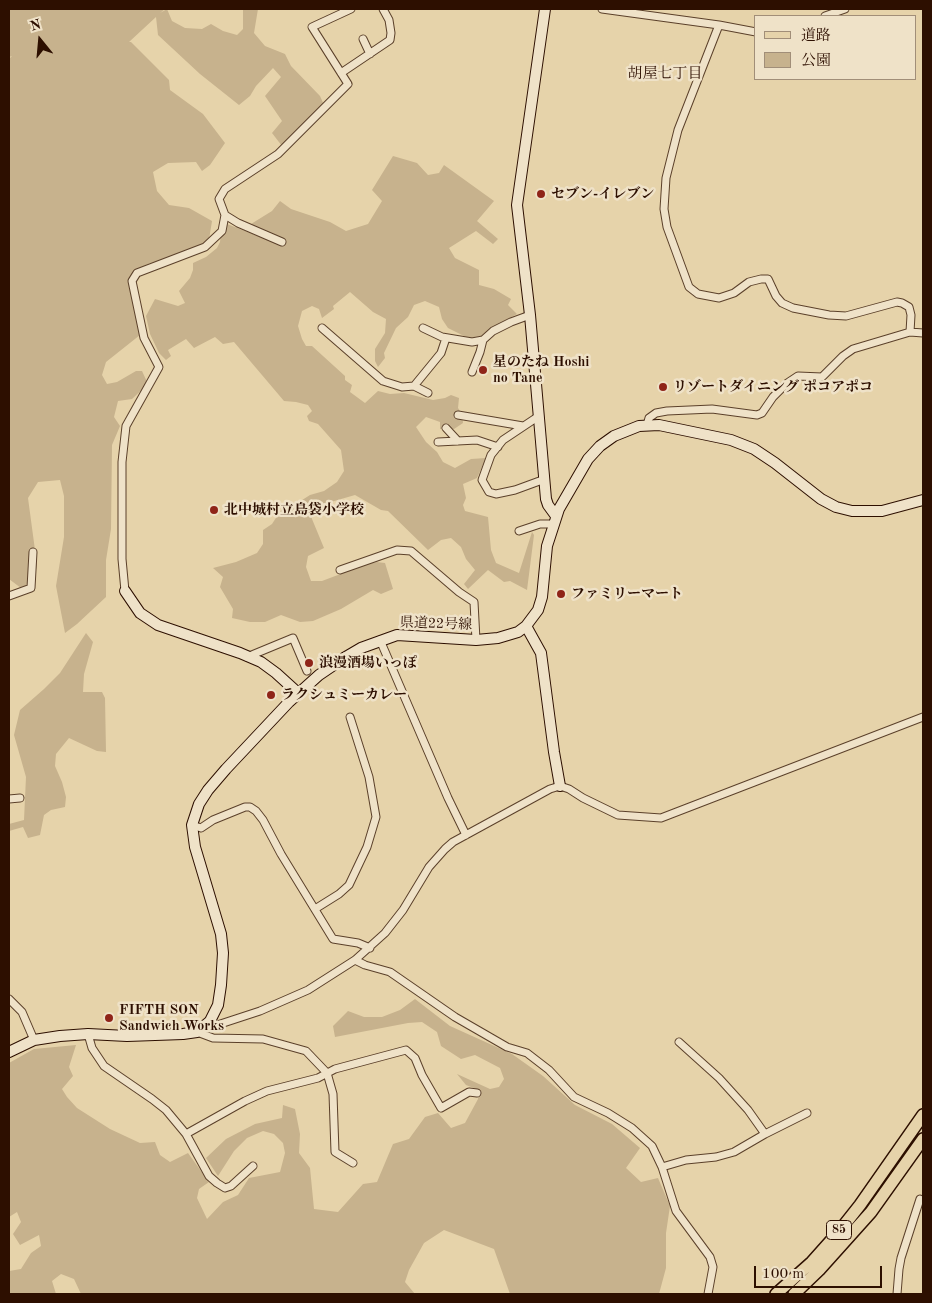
<!DOCTYPE html>
<meta charset="utf-8">
<style>
body{margin:0}
#map{position:relative;width:932px;height:1303px;overflow:hidden;background:#e6d3aa;font-family:"Old Standard TT","Noto Serif JP",serif}
canvas{display:block}
.frame{position:absolute;inset:0;border:10px solid #2d0f00;pointer-events:none}
.legend{position:absolute;left:754px;top:15px;width:162px;height:65px;box-sizing:border-box;background:#efe2c8;border:1px solid #a18e78;margin:0;padding:6px 9px;list-style:none;font-size:15px;color:#2d0f00}
.legend li{display:flex;align-items:center;gap:10px;height:25px}
.legend b{width:25px;border:1px solid #a18e78}
.north{position:absolute;left:15px;top:15px;width:50px;height:50px;-webkit-text-stroke:4px #efe2c8;paint-order:stroke;rotate:343deg;font-size:14px;font-weight:700;line-height:20px;text-align:center;color:#2d0f00}
.north::after{content:'';display:block;margin:auto;width:18px;height:22px;background:#2d0f00;clip-path:polygon(50% 0,100% 100%,50% 72%,0 100%)}
.scale{position:absolute;left:754px;top:1266px;width:128px;height:22px;box-sizing:border-box;border:2px solid #2d0f00;border-top:0;padding-left:6px;font-size:15px;line-height:18px;white-space:nowrap;color:#2d0f00;-webkit-text-stroke:4px #efe2c8;paint-order:stroke}
</style>
<div id="map">
<canvas width="932" height="1303"></canvas>
<div class="frame"></div>
<ul class="legend">
<li><b style="height:6px;background:#e6d3aa"></b>道路</li>
<li><b style="height:14px;background:#c7b28d"></b>公園</li>
</ul>
<div class="north">N</div>
<div class="scale">100 m</div>
</div>
<script>
const context = document.querySelector('canvas').getContext('2d');
context.lineJoin = 'round';
function paint(path, color) {
  context.fillStyle = color;
  context.fill(path, 'evenodd');
}
function poly(rows) {
  const path = new Path2D();
  for (const r of rows) {
    path.moveTo(r[0], r[1]);
    for (let i = 2; i < r.length; i += 2) path.lineTo(r[i], r[i + 1]);
  }
  return path;
}
function stroke(path, color, width, dash) {
  context.strokeStyle = color;
  context.lineWidth = width;
  context.lineCap = dash ? 'butt' : 'round';
  context.setLineDash(dash || []);
  context.stroke(path);
}
function drawText(font, color, halo, rows, align = 'center') {
  context.font = font + ' "Old Standard TT","Noto Serif JP",serif';
  context.lineWidth = 5;
  context.setLineDash([]);
  context.textBaseline = 'middle';
  context.strokeStyle = halo;
  context.fillStyle = color;
  for (const [text, x, y, turn = 0] of rows) {
    context.save();
    context.translate(x, y);
    context.rotate((+turn || 0) * Math.PI / 180);
    context.textAlign = isNaN(turn) ? turn : align;
    if (halo) context.strokeText(text, 0, 0);
    context.fillText(text, 0, 0);
    context.restore();
  }
}
paint(poly([
 [9,9,165,9,160,13,167,9,172,21,185,28,202,29,211,24,223,31,237,35,243,29,243,9,258,9,254,33,265,46,285,54,291,66,320,96,324,105,282,146,272,133,282,121,265,96,281,77,273,68,256,86,250,96,239,105,200,74,158,35,156,17,129,42,131,42,169,80,170,90,203,114,225,143,210,165,202,171,196,162,168,163,153,172,157,191,169,205,189,208,212,221,208,246,180,259,150,263,139,269,129,279,140,335,106,362,102,375,107,384,117,382,136,371,142,371,148,384,132,399,118,401,114,417,120,426,112,445,111,529,106,560,106,597,77,624,65,633,56,586,64,537,64,496,60,480,38,482,28,498,37,565,34,581,21,588,9,579,9,59,12,56,9,57],
 [393,156,417,163,428,175,439,173,444,165,494,201,477,221,498,239,493,244,476,231,449,248,455,258,479,270,479,285,494,289,511,299,508,305,517,314,488,330,482,336,468,338,448,328,442,319,439,307,425,301,414,305,408,317,396,328,384,353,385,358,378,367,375,361,375,349,385,333,386,319,373,312,350,292,333,306,334,309,322,318,319,309,312,306,302,311,298,326,302,339,306,346,312,346,345,376,345,380,352,385,350,392,365,403,378,391,390,394,404,393,433,400,445,398,451,395,459,398,458,408,462,414,463,423,454,429,440,429,440,422,426,417,416,427,426,442,437,452,443,462,455,468,471,459,486,458,477,478,463,484,466,498,463,505,465,511,488,517,491,550,496,563,519,573,532,532,534,535,527,590,510,581,504,582,488,570,468,589,464,584,475,570,466,559,461,547,451,538,441,540,428,550,388,511,381,510,355,495,310,508,312,519,324,548,308,556,306,567,311,581,322,581,367,564,377,562,385,563,393,589,381,594,373,590,341,609,313,621,300,622,281,615,265,622,250,622,232,618,233,609,220,587,223,577,213,568,236,562,257,553,263,544,263,530,272,524,285,504,299,502,310,495,324,491,337,482,344,471,341,450,318,424,309,421,307,416,312,411,308,405,296,402,284,401,234,342,223,344,215,337,194,348,186,339,168,350,171,356,166,360,159,353,150,334,146,316,155,299,178,306,185,303,179,291,190,278,193,270,193,263,206,257,217,248,220,242,222,222,283,246,284,240,251,224,272,211,280,201,291,209,330,222,346,231,368,224,382,201,372,190],
 [86,633,93,642,84,674,83,692,102,692,105,698,106,752,97,751,69,738,56,754,55,766,62,782,66,797,65,807,51,810,44,815,40,835,28,838,23,827,9,831,9,824,24,820,26,777,14,735,20,710,44,689,60,673],
 [415,999,450,1026,512,1054,543,1076,575,1105,612,1124,640,1148,626,1168,641,1182,658,1178,670,1206,666,1233,666,1268,659,1294,510,1294,494,1249,444,1230,424,1243,409,1270,405,1282,415,1294,81,1294,74,1279,61,1274,52,1281,56,1294,9,1294,9,1271,21,1269,31,1253,41,1246,39,1235,20,1245,13,1234,21,1222,17,1212,9,1217,9,1063,34,1049,76,1045,69,1067,73,1076,62,1089,67,1097,77,1108,110,1129,140,1143,155,1142,160,1155,170,1162,188,1153,209,1182,199,1189,197,1198,207,1219,223,1202,238,1195,249,1178,280,1172,285,1153,283,1143,274,1134,263,1131,247,1138,234,1151,218,1176,206,1158,226,1139,255,1124,282,1118,283,1105,295,1109,300,1134,299,1153,310,1168,314,1209,338,1212,363,1184,377,1182,393,1144,409,1139,425,1117,438,1113,451,1128,465,1123,478,1099,479,1090,466,1085,457,1074,490,1089,499,1087,504,1079,500,1068,475,1055,461,1059,441,1046,437,1032,422,1022,408,1023,335,1037,333,1026,348,1011,364,1017,382,1017,400,1010]
]), '#c7b28d');
const street = poly([
 [602,9,719,25,756,32],
 [825,16,845,9],
 [719,25,678,130,666,178,664,209,667,227,689,287,698,294,719,298,734,293,749,282,761,279,768,279,776,296,782,303,793,308,829,315,846,316,897,302,902,303,909,307,911,315,910,332],
 [363,39,370,54],
 [341,73,390,40,391,33,389,20,383,9],
 [282,242,238,223,225,215,219,199,225,189,278,154,348,84,312,27,351,9],
 [322,328,383,381,402,387,414,386,441,353,446,338],
 [423,328,442,337,472,342,483,340,493,331,511,322,530,315],
 [472,372,480,352,483,340],
 [414,386,428,393],
 [458,415,523,426],
 [539,416,503,440,491,455,482,480,489,492,496,494,515,490,545,479],
 [647,425,649,418,656,413,667,411,712,409,757,415,762,413,773,397,786,384,798,376,822,377,843,356,853,349,910,332,923,333],
 [446,428,458,441],
 [438,442,477,440,498,447],
 [519,531,540,524,554,524],
 [340,570,397,550,411,551,459,592,474,602,476,640],
 [125,591,122,559,122,462,126,426,159,367,144,338,132,281,137,273,205,247,222,231,225,215],
 [9,596,31,588,33,552],
 [380,640,448,798,466,835],
 [247,657,293,638,307,671],
 [9,799,20,798],
 [192,825,201,828,213,820,245,807,250,807,256,811,263,820,281,854,333,939,358,943,370,948],
 [315,909,339,894,349,885,367,847,376,817,369,777,350,717],
 [355,960,365,965,390,972,455,1017,507,1047,527,1053,549,1070,574,1097,608,1113,632,1128,652,1146,662,1167,676,1211,710,1257,713,1267,708,1294],
 [9,999,22,1012,34,1040],
 [202,1030,260,1011,308,990,355,960,385,933,403,910,429,867,445,849,453,842,550,789,560,786,569,789,583,798,618,815,661,818,923,717],
 [197,1032,213,1038,263,1039,306,1051,327,1073,333,1094,335,1152,353,1163],
 [88,1034,92,1048,104,1066,152,1099,166,1110,186,1134,209,1176,217,1183,225,1188,231,1186,253,1166],
 [679,1042,719,1078,748,1110,765,1134],
 [186,1134,245,1101,267,1091,318,1078,335,1069,406,1050,415,1058,422,1075,441,1108,469,1092,477,1093],
 [662,1167,686,1160,716,1157,734,1152,765,1134,807,1113],
 [897,1294,899,1269,901,1258,920,1199]
]);
const secondary = poly([
 [545,9,517,205,530,315,546,499,548,505,556,516],
 [125,591,140,613,158,625,240,653,261,662,276,673,298,693],
 [526,626,541,653,554,752,560,786],
 [9,1052,34,1040,60,1036,88,1034,127,1036,183,1034,197,1032,210,1021,218,1005,221,985,223,953,221,934,195,847,192,825,199,804,208,790,226,769,289,702,319,675,344,658,361,648,397,635,476,640,498,638,518,632,526,626,538,610,542,597,547,546,559,509,588,459,600,446,614,436,639,426,659,425,731,440,754,449,775,463,821,499,836,507,852,511,882,511,923,500]
]);
const primary = poly([
 [776,1294,812,1262,837,1234,860,1205,923,1115],
 [794,1294,819,1270,871,1212,923,1139]
]);
stroke(street, '#5b402a', 9);
stroke(secondary, '#2d0f00', 12);
stroke(primary, '#2d0f00', 14);
stroke(street, '#efe2c8', 7);
stroke(secondary, '#efe2c8', 10);
stroke(primary, '#e6d3aa', 11);
for (const [x, y, r, color] of [
 [541,194,5,"#8f2418"],
 [483,370,5,"#8f2418"],
 [663,387,5,"#8f2418"],
 [214,510,5,"#8f2418"],
 [561,594,5,"#8f2418"],
 [309,663,5,"#8f2418"],
 [271,695,5,"#8f2418"],
 [109,1018,5,"#8f2418"]
]) {
  const dot = new Path2D();
  dot.arc(x, y, r, 0, 2 * Math.PI);
  context.fillStyle = color;
  context.fill(dot);
  stroke(dot, '#efe2c8', 2);
}
for (const [x, y, w] of [
 [839,1230,25]
]) {
  const box = new Path2D();
  box.roundRect(x - w / 2, y - 9.5, w, 19, 4);
  context.fillStyle = '#efe2c8';
  context.fill(box);
  stroke(box, '#2d0f00', 1);
}
drawText('bold 12px', '#2d0f00', null, [
 ["85",839,1230]
]);
drawText('bold 14px', '#2d0f00', '#efe2c8', [
 ["セブン-イレブン",551,194],
 ["星のたね Hoshi",493,362],
 ["no Tane",493,378],
 ["リゾートダイニング ポコアポコ",673,387],
 ["北中城村立島袋小学校",224,510],
 ["ファミリーマート",571,594],
 ["浪漫酒場いっぽ",319,663],
 ["ラクシュミーカレー",281,695],
 ["FIFTH SON",119,1010],
 ["Sandwich Works",119,1026]
], 'left');
drawText('14px', '#2d0f00', '#efe2c8', [
 ["県道22号線",436,624,2]
]);
drawText('15px', '#2d0f00', '#efe2c8', [
 ["胡屋七丁目",665,74]
]);
</script>
